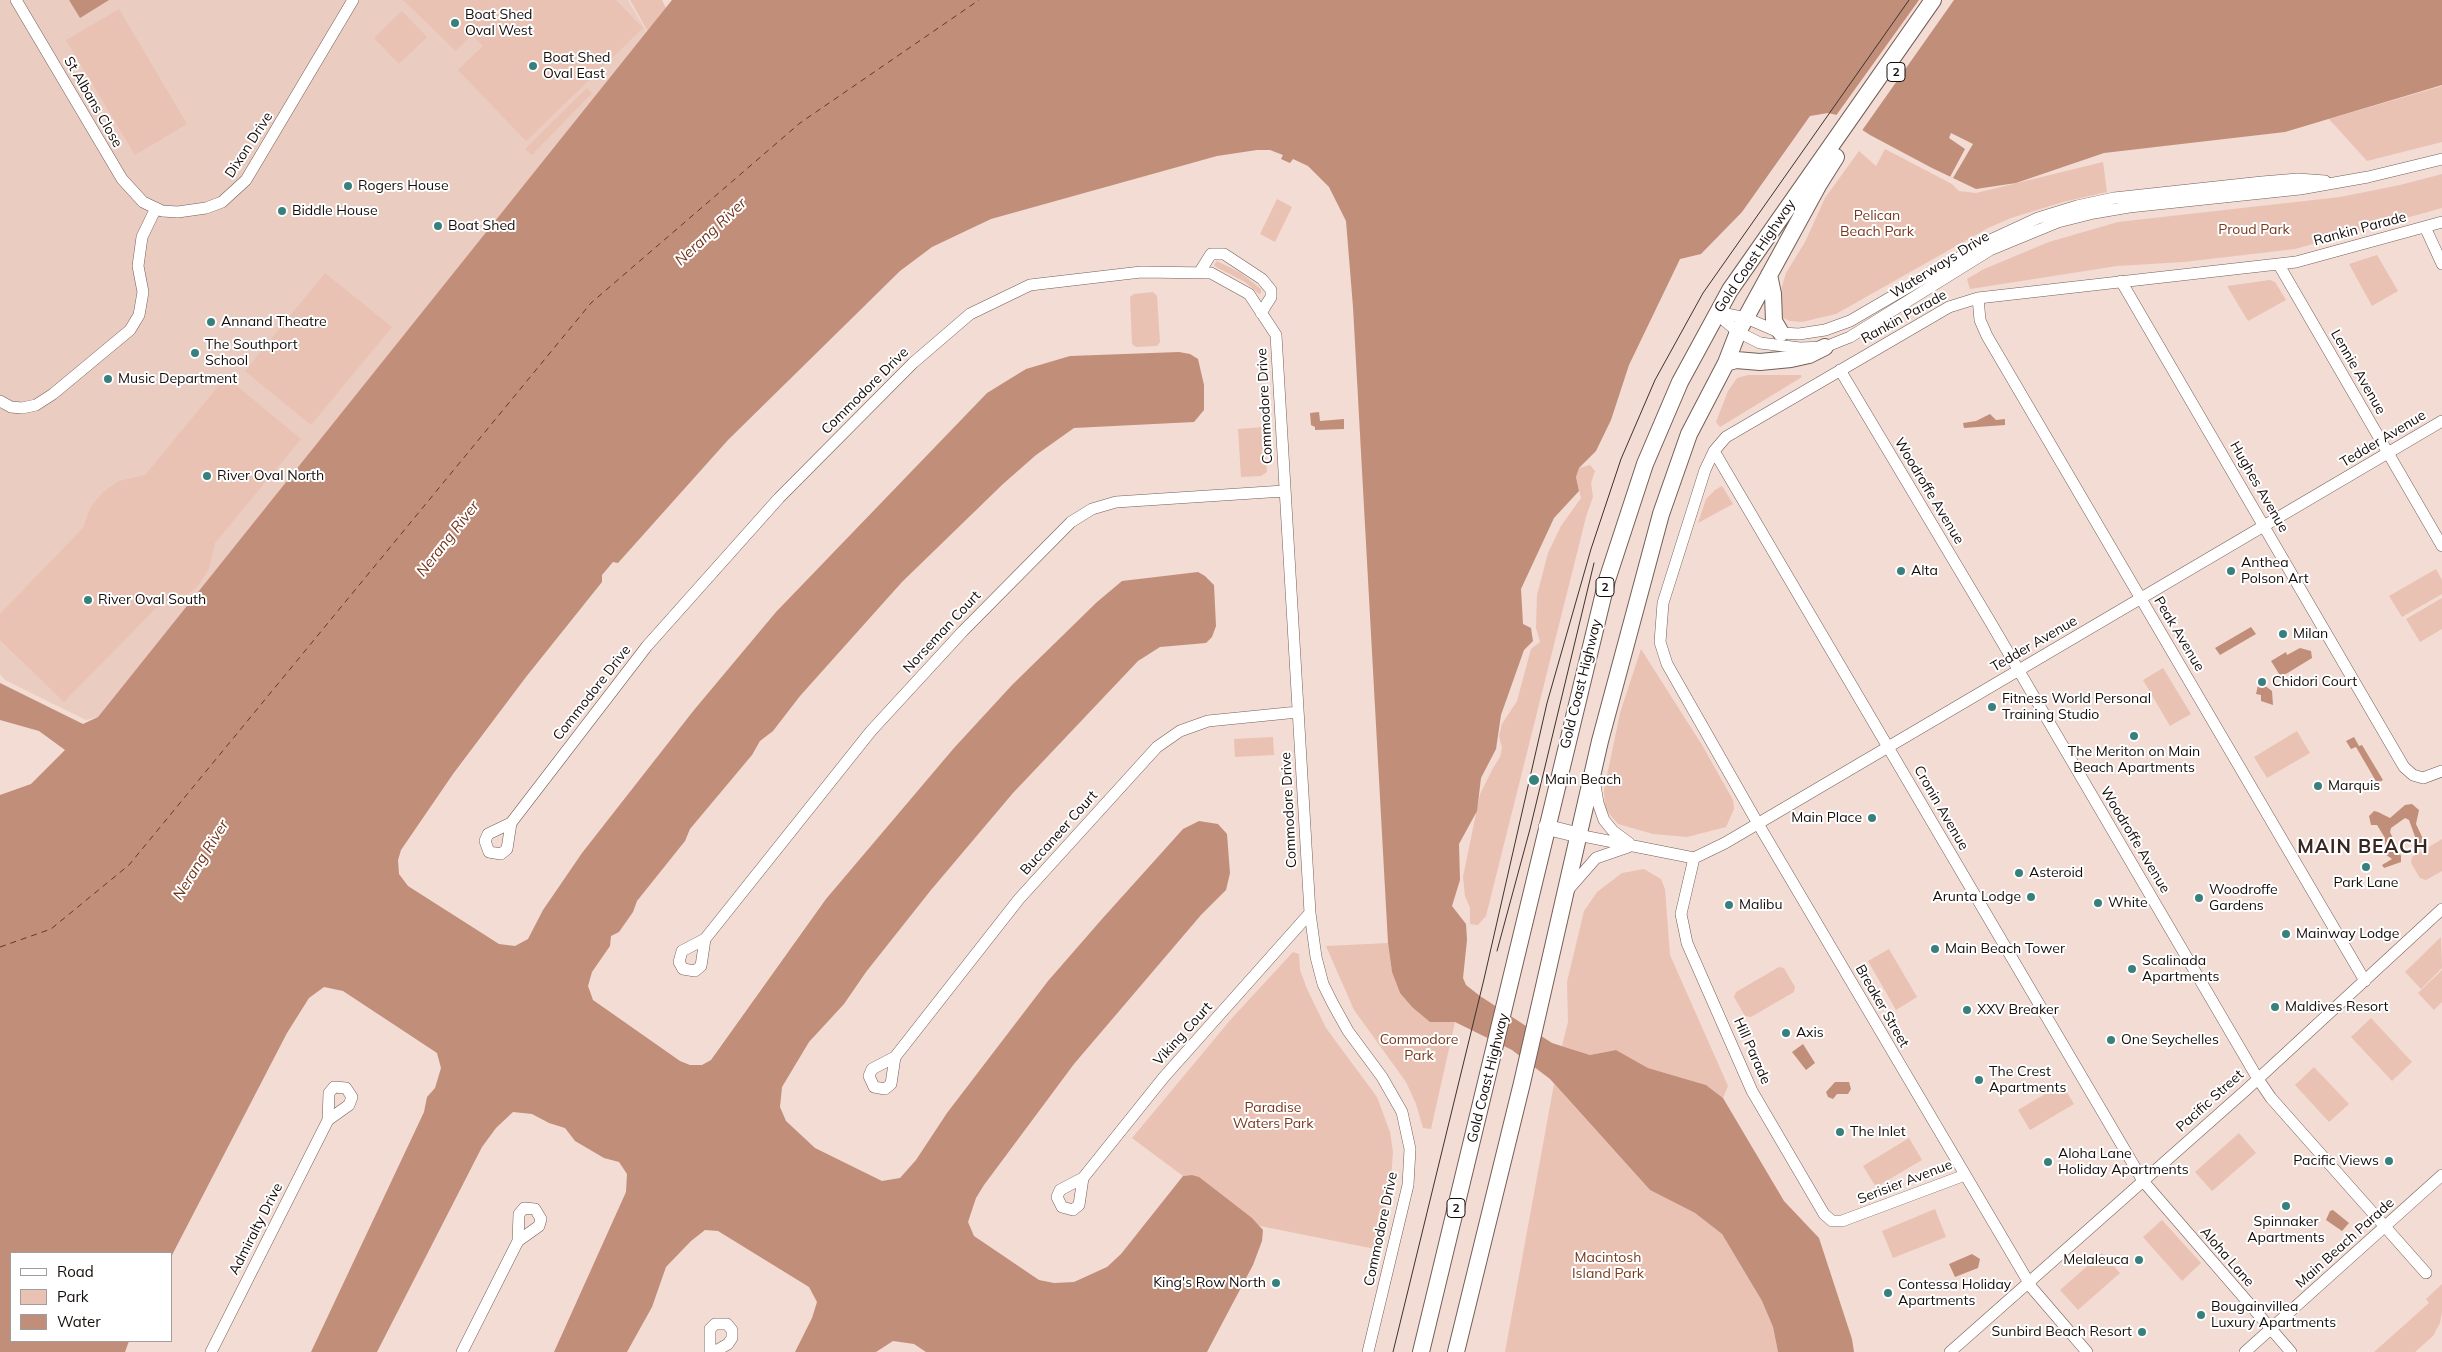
<!DOCTYPE html>
<style>
body{margin:0}
#map{position:relative;width:2442px;height:1352px;overflow:hidden;background:#f3dcd3;font-family:Mulish,sans-serif}
canvas{display:block}
.legend{position:absolute;left:10px;top:1252px;width:162px;height:90px;box-sizing:border-box;background:#fff;border:1px solid #a19e9d;margin:0;padding:6px 9px;list-style:none;font-size:15px;color:#150d0a}
.legend li{display:flex;align-items:center;gap:10px;height:25px}
.legend b{width:25px;border:1px solid #a19e9d}
</style>
<div id="map">
<canvas width="2442" height="1352"></canvas>
<ul class="legend">
<li><b style="height:6px;background:#fff"></b>Road</li>
<li><b style="height:14px;background:#e9c2b4"></b>Park</li>
<li><b style="height:14px;background:#c18e7a"></b>Water</li>
</ul>
</div>
<script>
const context = document.querySelector('canvas').getContext('2d');
context.lineJoin = 'round';
function paint(path, color) {
  context.fillStyle = color;
  context.fill(path, 'evenodd');
}
function poly(rows) {
  const path = new Path2D();
  for (const r of rows) {
    path.moveTo(r[0], r[1]);
    for (let i = 2; i < r.length; i += 2) path.lineTo(r[i], r[i + 1]);
  }
  return path;
}
function stroke(path, color, width, dash) {
  context.strokeStyle = color;
  context.lineWidth = width;
  context.lineCap = dash ? 'butt' : 'round';
  context.setLineDash(dash || []);
  context.stroke(path);
}
function drawText(font, color, halo, rows, align = 'center') {
  context.font = font + ' Mulish,sans-serif';
  context.lineWidth = 4;
  context.setLineDash([]);
  context.textBaseline = 'middle';
  context.strokeStyle = halo;
  context.fillStyle = color;
  for (const [text, x, y, turn = 0] of rows) {
    context.save();
    context.translate(x, y);
    context.rotate((+turn || 0) * Math.PI / 180);
    context.textAlign = isNaN(turn) ? turn : align;
    if (halo) context.strokeText(text, 0, 0);
    context.fillText(text, 0, 0);
    context.restore();
  }
}
paint(poly([
 [0,0,628,0,647,32,98,717,86,720,5,680,0,674]
]), '#ebccc1');
paint(poly([
 [403,0,616,0,643,28,526,141,458,70,483,46,472,35,456,51],
 [630,0,662,0,666,8,648,32],
 [119,9,187,124,135,155,66,40],
 [402,11,427,37,399,64,374,38],
 [2442,86,2442,142,2367,161,2329,119],
 [587,88,592,93,532,155,525,149],
 [1885,149,1952,184,1959,191,1976,193,2103,162,2107,192,2063,202,2011,218,1988,228,1836,314,1802,322,1790,321,1783,318,1778,311,1781,290,1786,273,1805,242,1825,198,1859,151,1876,166],
 [2442,174,2442,208,2295,249,2184,262,2117,266,1970,289,1967,279,1984,269,2049,242,2118,222,2340,197,2400,185],
 [1277,199,1292,207,1275,242,1260,234],
 [2377,255,2398,291,2372,306,2349,264],
 [1217,261,1241,273,1261,289,1261,293,1259,294,1245,282,1216,267,1214,265],
 [325,273,392,327,311,425,245,371],
 [2270,280,2275,282,2286,300,2248,321,2227,286],
 [1153,292,1157,296,1160,342,1157,346,1136,347,1132,344,1130,297,1134,294],
 [1748,375,1801,375,1802,377,1720,427,1716,422,1728,391,1737,378],
 [226,377,301,439,215,543,209,569,197,587,181,600,156,608,64,702,0,640,0,614,83,528,90,508,103,492,119,481,145,475],
 [1264,427,1267,472,1261,476,1241,477,1238,429],
 [1590,465,1595,471,1591,483,1593,497,1586,517,1486,916,1478,925,1470,924,1470,908,1465,896,1463,877,1480,794,1493,768,1500,757,1502,748,1499,736,1502,724,1517,701,1531,649,1540,642,1536,628,1537,595,1548,553,1561,526,1581,498,1576,477,1579,468],
 [1722,486,1733,504,1698,523,1706,499,1715,490],
 [2436,569,2442,580,2442,594,2402,617,2389,596],
 [2442,598,2442,629,2420,642,2406,619],
 [1641,649,1702,745,1733,800,1734,809,1726,827,1687,837,1653,834,1618,824,1605,809,1604,790,1620,713],
 [2163,668,2191,714,2170,726,2143,680],
 [2297,731,2310,753,2267,778,2254,757],
 [1273,737,1274,755,1235,757,1234,739],
 [2442,839,2442,871,2426,880,2420,878,2411,863,2412,857],
 [1644,869,1661,879,1665,889,1670,955,1728,1086,1723,1098,1706,1085,1648,1068,1616,1050,1590,1055,1562,1046,1568,1022,1567,982,1584,911,1597,892,1622,873],
 [2441,937,2442,968,2421,989,2405,972],
 [1388,943,1392,972,1400,993,1412,1007,1455,1022,1431,1129,1423,1128,1416,1104,1406,1082,1354,1010,1326,946],
 [1889,949,1917,997,1896,1010,1868,961],
 [1293,952,1299,954,1300,970,1307,989,1326,1028,1377,1097,1390,1132,1393,1152,1390,1192,1375,1249,1260,1226,1199,1178,1192,1175,1183,1176,1132,1138,1232,1018],
 [1779,967,1784,968,1795,987,1794,992,1751,1017,1745,1016,1734,997,1736,992],
 [2442,970,2442,1002,2434,1010,2418,993],
 [2371,1018,2412,1062,2392,1081,2351,1037],
 [2314,1067,2349,1104,2329,1122,2295,1085],
 [1554,1084,1650,1190,1695,1213,1722,1234,1762,1301,1773,1327,1778,1352,1505,1352],
 [2062,1084,2074,1104,2030,1130,2018,1110],
 [2239,1133,2256,1153,2212,1191,2195,1172],
 [1909,1138,1922,1160,1876,1187,1863,1166],
 [1935,1209,1946,1237,1893,1258,1882,1231],
 [2162,1220,2201,1263,2182,1281,2143,1237],
 [2102,1253,2120,1273,2078,1310,2060,1290],
 [2442,1284,2442,1312,2440,1323,2433,1336,2415,1352,2374,1352,2429,1303,2426,1299]
]), '#e9c2b4');
paint(poly([
 [69,0,109,0,80,18],
 [672,0,2442,0,2442,85,2285,132,2104,153,2016,183,1976,189,1932,168,1870,135,1841,116,1828,113,1810,116,1742,212,1701,254,1680,259,1629,365,1611,420,1596,451,1579,468,1576,477,1579,491,1554,518,1521,589,1523,624,1531,628,1533,641,1524,650,1501,715,1496,749,1481,778,1477,811,1459,844,1460,880,1452,906,1466,924,1467,940,1463,978,1466,985,1480,996,1552,1043,1590,1055,1616,1050,1648,1068,1706,1085,1723,1098,1784,1201,1819,1238,1852,1339,1854,1352,1778,1352,1773,1327,1762,1301,1722,1234,1695,1213,1650,1190,1550,1079,1512,1050,1455,1022,1430,1022,1412,1007,1400,993,1392,972,1388,943,1353,307,1346,221,1329,187,1308,166,1293,159,1290,163,1281,159,1283,155,1270,150,1257,150,1217,156,991,219,932,247,900,271,728,440,618,563,613,562,602,575,602,582,526,677,453,774,401,850,398,860,399,874,408,886,499,944,515,946,528,939,543,910,582,853,694,710,776,612,987,393,1026,369,1070,356,1179,352,1190,354,1198,359,1204,385,1204,410,1194,422,1074,428,1036,455,1003,484,902,582,800,696,773,731,760,741,752,755,690,829,685,841,637,901,633,912,619,932,611,936,610,946,592,972,588,986,593,1000,680,1061,690,1065,702,1065,711,1060,826,899,954,748,1012,685,1097,602,1122,581,1198,572,1205,576,1214,585,1216,626,1212,637,1206,643,1160,647,1138,661,1013,793,931,890,866,972,844,1004,809,1042,782,1087,780,1107,786,1121,815,1148,882,1181,900,1178,916,1160,947,1113,1048,981,1102,919,1183,829,1199,821,1218,824,1227,834,1230,873,1226,890,1201,915,1074,1064,984,1185,976,1198,968,1222,974,1236,1039,1280,1054,1283,1074,1282,1107,1267,1121,1254,1183,1176,1192,1175,1199,1177,1252,1218,1263,1230,1262,1241,1253,1265,1207,1352,926,1352,914,1344,893,1341,876,1352,795,1352,812,1318,817,1302,809,1287,718,1231,705,1230,691,1241,666,1267,652,1307,627,1352,554,1352,626,1192,627,1174,619,1162,604,1158,575,1141,565,1128,549,1123,532,1114,513,1112,496,1128,482,1147,377,1352,311,1352,424,1112,427,1097,435,1088,441,1068,437,1053,343,991,324,987,309,998,287,1033,171,1257,171,1253,11,1253,11,1341,129,1341,125,1352,0,1352,0,795,31,784,65,750,39,731,0,720,0,683,83,724,98,717],
 [1319,412,1320,421,1344,419,1344,429,1315,430,1315,427,1311,425,1310,413],
 [1990,414,1996,420,2005,419,2005,425,1964,428,1963,423,1976,421],
 [2251,627,2256,634,2220,655,2215,648],
 [2300,648,2311,651,2312,658,2281,677,2271,661,2286,652,2287,655],
 [2259,681,2272,691,2273,705,2261,701,2261,695,2256,694],
 [2354,737,2359,746,2362,745,2383,780,2377,783,2356,747,2351,749,2346,741],
 [2412,804,2419,810,2416,824,2424,841,2421,844,2417,842,2409,820,2405,818,2391,828,2390,832,2401,856,2401,862,2384,868,2382,865,2392,859,2385,854,2385,838,2377,825,2371,825,2369,816,2374,811,2378,812,2390,818,2405,805],
 [1803,1044,1815,1063,1806,1070,1792,1052],
 [1835,1082,1849,1082,1851,1089,1848,1094,1837,1094,1833,1099,1828,1097,1826,1092],
 [2333,1210,2349,1223,2342,1231,2326,1220,2330,1211],
 [1972,1254,1980,1259,1978,1268,1955,1277,1949,1264]
]), '#c18e7a');
paint(poly([
 [1919,0,1954,0,1861,132,1835,117],
 [1951,133,1973,144,1953,178,1950,177,1965,149,1949,138]
]), '#f3dcd3');
stroke(poly([
 [0,947,51,929,129,865,591,303,800,123,979,0]
]), '#733319', 1, [6, 5]);
const minor = poly([
 [16,0,122,179,143,202,162,211,178,212,206,208,222,202,246,180,353,0],
 [2425,227,2442,264],
 [2279,265,2442,546],
 [1199,273,1211,254,1224,254,1262,279,1271,290,1271,297,1261,313],
 [2121,281,2404,767,2413,775,2423,778,2442,771],
 [1978,298,1980,320,1987,336,2365,981],
 [1717,312,1746,318,1781,333,1799,334,1825,330,1850,321,1984,243,2038,218,2077,206,2114,198,2262,182,2298,179,2325,181],
 [1717,314,1738,332,1760,343,1800,348,1825,347,1850,337,1990,250,2058,222,2094,213,2129,207,2300,189,2368,177,2442,159],
 [1840,370,1988,618,2258,1079,2271,1098,2426,1273],
 [0,401,11,407,22,408,36,405,53,394,130,330,139,315,143,292,138,266,142,237,156,208],
 [1714,451,2143,1181,2291,1352],
 [1594,779,1598,803,1604,820,1613,831,1629,843],
 [511,823,507,849,501,854,489,852,485,841,488,834,511,823,647,646,779,498,913,363,970,314,1030,285,1141,272,1211,273,1249,294,1276,335,1310,913,1316,957,1323,984,1333,1004,1348,1031,1382,1077,1402,1112,1410,1149,1408,1185,1368,1352],
 [1578,835,1694,858,1725,843,2442,421],
 [1694,858,1681,914,1687,943,1752,1091,1824,1214,1832,1221,1842,1221,1965,1175],
 [1568,890,1596,858,1628,847],
 [705,939,682,951,679,962,683,969,695,971,701,966,705,939,871,731,963,631,1071,522,1092,509,1116,502,1284,491],
 [895,1057,872,1069,869,1076,874,1087,885,1089,891,1084,895,1057,1019,899,1157,747,1180,731,1208,721,1298,712],
 [1083,1178,1060,1190,1057,1197,1062,1207,1073,1210,1079,1205,1083,1178,1164,1077,1310,913],
 [211,1352,328,1120,329,1093,334,1087,346,1088,352,1097,349,1105,328,1120],
 [462,1352,518,1241,539,1226,541,1219,535,1209,524,1208,519,1214,518,1241],
 [710,1352,710,1329,715,1324,727,1324,732,1330,732,1338,728,1344,714,1352],
 [1950,1352,2246,1090,2442,909],
 [2087,1352,2032,1288,1757,822,1667,664,1660,642,1663,603,1705,470,1714,451,1726,437,1949,307,1978,298,2296,262,2442,222],
 [2245,1352,2442,1175]
]);
const major = poly([
 [1546,827,1578,835]
]);
const highway = poly([
 [1769,275,1773,294,1774,321,1781,333],
 [1726,363,1736,360,1760,362,1791,359,1809,355,1825,347],
 [1421,1352,1607,580,1645,464,1680,382,1730,290,1933,0],
 [1456,1352,1522,1083,1600,741,1661,514,1689,434,1726,363,1738,332,1819,184,1836,157]
]);
stroke(minor, '#735f58', 12);
stroke(major, '#735f58', 16);
stroke(highway, '#735f58', 18);
stroke(minor, '#fff', 11);
stroke(major, '#fff', 15);
stroke(highway, '#fff', 16);
stroke(poly([
 [1497,951,1530,829,1594,563],
 [1393,1352,1484,979,1547,703,1591,549,1621,459,1655,380,1703,293,1909,0]
]), '#3d332f', 1);
for (const [x, y, r, color] of [
 [455,23,5,"#38807d"],
 [533,66,5,"#38807d"],
 [348,186,5,"#38807d"],
 [282,211,5,"#38807d"],
 [438,226,5,"#38807d"],
 [211,322,5,"#38807d"],
 [195,353,5,"#38807d"],
 [108,379,5,"#38807d"],
 [207,476,5,"#38807d"],
 [1901,571,5,"#38807d"],
 [2231,571,5,"#38807d"],
 [88,600,5,"#38807d"],
 [2283,634,5,"#38807d"],
 [2262,682,5,"#38807d"],
 [1992,707,5,"#38807d"],
 [2134,736,5,"#38807d"],
 [1534,780,6,"#38807d"],
 [2318,786,5,"#38807d"],
 [1872,818,5,"#38807d"],
 [2366,867,5,"#38807d"],
 [2019,873,5,"#38807d"],
 [2031,897,5,"#38807d"],
 [2199,898,5,"#38807d"],
 [2098,903,5,"#38807d"],
 [1729,905,5,"#38807d"],
 [2286,934,5,"#38807d"],
 [1935,949,5,"#38807d"],
 [2132,969,5,"#38807d"],
 [2275,1007,5,"#38807d"],
 [1967,1010,5,"#38807d"],
 [1786,1033,5,"#38807d"],
 [2111,1040,5,"#38807d"],
 [1979,1080,5,"#38807d"],
 [1840,1132,5,"#38807d"],
 [2389,1161,5,"#38807d"],
 [2048,1162,5,"#38807d"],
 [2286,1206,5,"#38807d"],
 [2139,1260,5,"#38807d"],
 [1276,1283,5,"#38807d"],
 [1888,1293,5,"#38807d"],
 [2201,1315,5,"#38807d"],
 [2142,1332,5,"#38807d"]
]) {
  const dot = new Path2D();
  dot.arc(x, y, r, 0, 2 * Math.PI);
  context.fillStyle = color;
  context.fill(dot);
  stroke(dot, '#fff', 2);
}
for (const [x, y, w] of [
 [1896,72,18],
 [1605,587,18],
 [1456,1208,18]
]) {
  const box = new Path2D();
  box.roundRect(x - w / 2, y - 9.5, w, 19, 4);
  context.fillStyle = '#fff';
  context.fill(box);
  stroke(box, '#150d0a', 1);
}
drawText('bold 12px', '#150d0a', null, [
 ["2",1896,72],
 ["2",1605,587],
 ["2",1456,1208]
]);
drawText('14px', '#150d0a', '#fff', [
 ["Boat Shed",465,15],
 ["Oval West",465,31],
 ["Boat Shed",543,58],
 ["Oval East",543,74],
 ["Rogers House",358,186],
 ["Biddle House",292,211],
 ["Boat Shed",448,226],
 ["Annand Theatre",221,322],
 ["The Southport",205,345],
 ["School",205,361],
 ["Music Department",118,379],
 ["River Oval North",217,476],
 ["Anthea",2241,563],
 ["Polson Art",2241,579],
 ["Alta",1911,571],
 ["River Oval South",98,600],
 ["Milan",2293,634],
 ["Chidori Court",2272,682],
 ["Fitness World Personal",2002,699],
 ["Training Studio",2002,715],
 ["The Meriton on Main",2134,752,"center"],
 ["Beach Apartments",2134,768,"center"],
 ["Main Beach",1545,780],
 ["Marquis",2328,786],
 ["Main Place",1862,818,"right"],
 ["Asteroid",2029,873],
 ["Park Lane",2366,883,"center"],
 ["Woodroffe",2209,890],
 ["Gardens",2209,906],
 ["Arunta Lodge",2021,897,"right"],
 ["White",2108,903],
 ["Malibu",1739,905],
 ["Mainway Lodge",2296,934],
 ["Main Beach Tower",1945,949],
 ["Scalinada",2142,961],
 ["Apartments",2142,977],
 ["Maldives Resort",2285,1007],
 ["XXV Breaker",1977,1010],
 ["Axis",1796,1033],
 ["One Seychelles",2121,1040],
 ["The Crest",1989,1072],
 ["Apartments",1989,1088],
 ["The Inlet",1850,1132],
 ["Aloha Lane",2058,1154],
 ["Holiday Apartments",2058,1170],
 ["Pacific Views",2379,1161,"right"],
 ["Spinnaker",2286,1222,"center"],
 ["Apartments",2286,1238,"center"],
 ["Melaleuca",2129,1260,"right"],
 ["King's Row North",1266,1283,"right"],
 ["Contessa Holiday",1898,1285],
 ["Apartments",1898,1301],
 ["Bougainvillea",2211,1307],
 ["Luxury Apartments",2211,1323],
 ["Sunbird Beach Resort",2132,1332,"right"]
], 'left');
drawText('14px', '#150d0a', '#fff', [
 ["St Albans Close",93,102,60],
 ["Dixon Drive",249,145,-57],
 ["Rankin Parade",2360,229,-15],
 ["Gold Coast Highway",1755,256,-56],
 ["Waterways Drive",1940,265,-32],
 ["Rankin Parade",1904,317,-29],
 ["Lennie Avenue",2358,372,60],
 ["Commodore Drive",865,391,-45],
 ["Commodore Drive",1265,406,-93],
 ["Tedder Avenue",2383,439,-31],
 ["Hughes Avenue",2259,487,60],
 ["Woodroffe Avenue",1929,491,59],
 ["Norseman Court",942,632,-47],
 ["Peak Avenue",2179,634,59],
 ["Tedder Avenue",2034,644,-30],
 ["Gold Coast Highway",1581,684,-76],
 ["Commodore Drive",592,693,-52],
 ["Cronin Avenue",1941,808,60],
 ["Commodore Drive",1289,810,-93],
 ["Buccaneer Court",1059,833,-48],
 ["Woodroffe Avenue",2135,840,59],
 ["Breaker Street",1882,1006,60],
 ["Viking Court",1183,1034,-48],
 ["Hill Parade",1752,1051,66],
 ["Gold Coast Highway",1488,1078,-76],
 ["Pacific Street",2210,1101,-42],
 ["Serisier Avenue",1905,1182,-21],
 ["Admiralty Drive",256,1229,-63],
 ["Commodore Drive",1381,1229,-78],
 ["Main Beach Parade",2345,1243,-42],
 ["Aloha Lane",2227,1257,49]
]);
drawText('14px', '#78371d', '#fff', [
 ["Pelican",1877,216],
 ["Beach Park",1877,232],
 ["Proud Park",2254,230],
 ["Commodore",1419,1040],
 ["Park",1419,1056],
 ["Paradise",1273,1108],
 ["Waters Park",1273,1124],
 ["Macintosh",1608,1258],
 ["Island Park",1608,1274]
]);
drawText('italic 15px', '#733319', '#fff', [
 ["Nerang River",711,232,-43],
 ["Nerang River",448,539,-52],
 ["Nerang River",201,860,-58]
]);
context.letterSpacing = '1px';
drawText('bold 19px', '#382721', '#fff', [
 ["MAIN BEACH",2363,847]
]);
context.letterSpacing = '0px';
</script>
